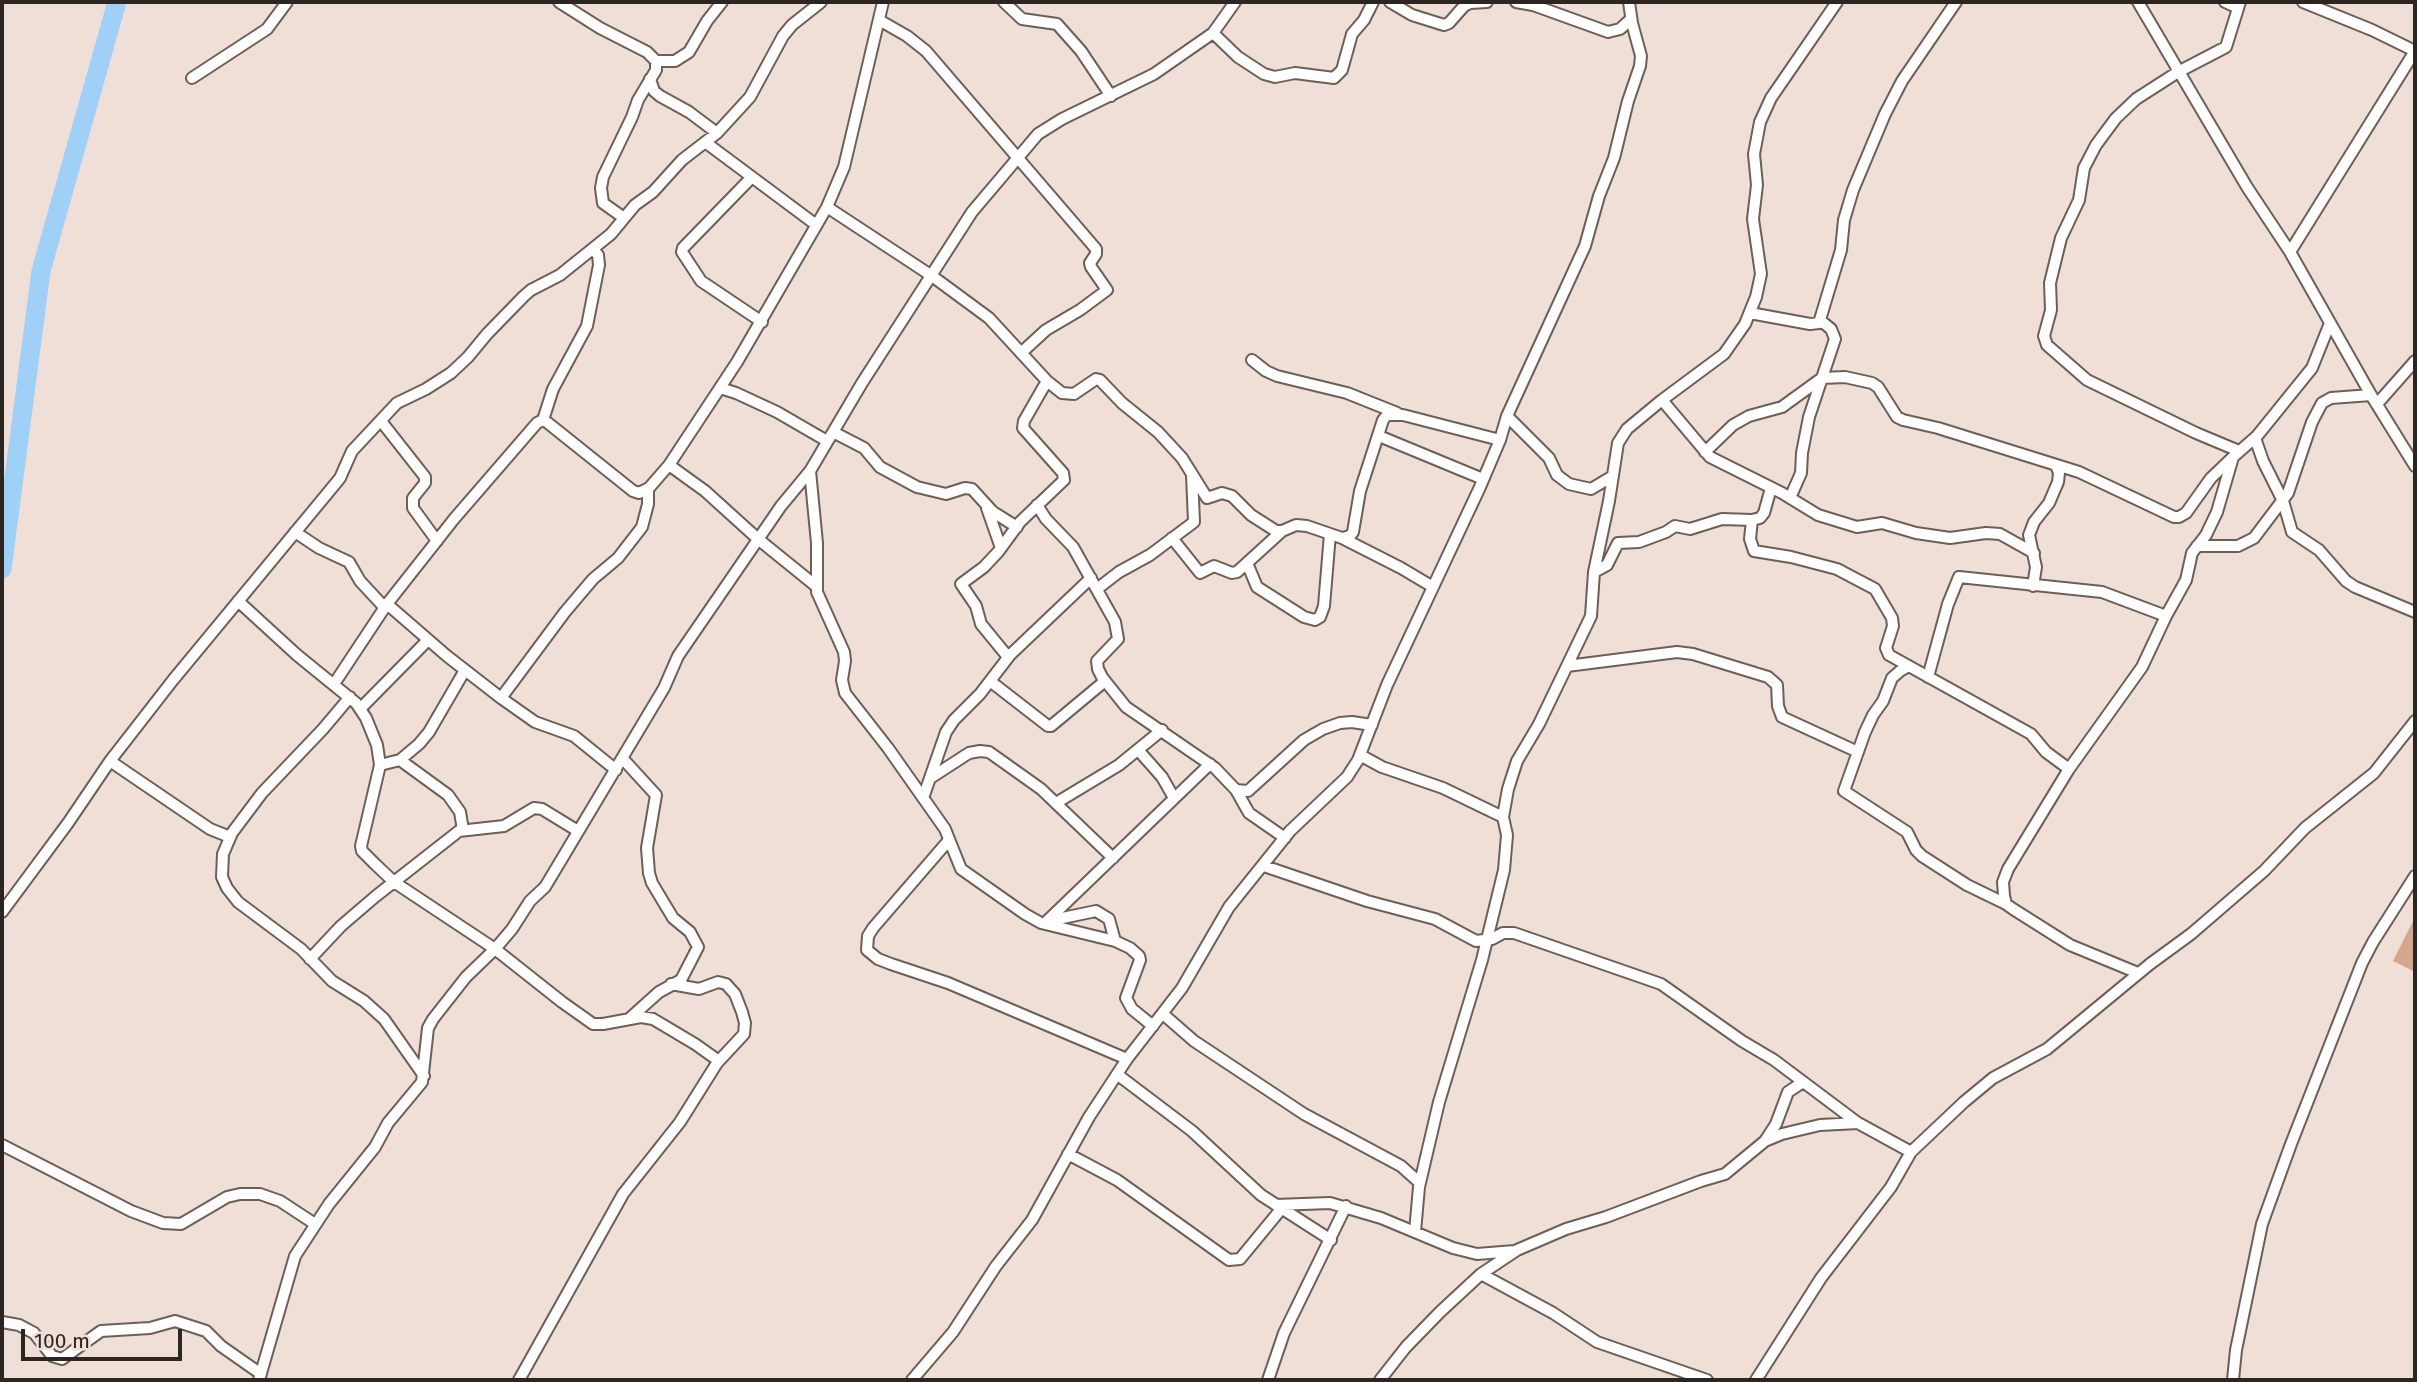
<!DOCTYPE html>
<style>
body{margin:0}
#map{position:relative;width:2417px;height:1382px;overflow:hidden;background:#f0dfd7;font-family:"Fira Sans",sans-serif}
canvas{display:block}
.frame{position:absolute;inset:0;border:4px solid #2c2522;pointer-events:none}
.scale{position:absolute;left:21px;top:1329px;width:161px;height:32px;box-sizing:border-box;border:4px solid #2c2522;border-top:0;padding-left:9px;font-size:21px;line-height:24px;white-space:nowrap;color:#2c2522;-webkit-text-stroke:5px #f0dfd7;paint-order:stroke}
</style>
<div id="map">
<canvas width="2417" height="1382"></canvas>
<div class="frame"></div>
<div class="scale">100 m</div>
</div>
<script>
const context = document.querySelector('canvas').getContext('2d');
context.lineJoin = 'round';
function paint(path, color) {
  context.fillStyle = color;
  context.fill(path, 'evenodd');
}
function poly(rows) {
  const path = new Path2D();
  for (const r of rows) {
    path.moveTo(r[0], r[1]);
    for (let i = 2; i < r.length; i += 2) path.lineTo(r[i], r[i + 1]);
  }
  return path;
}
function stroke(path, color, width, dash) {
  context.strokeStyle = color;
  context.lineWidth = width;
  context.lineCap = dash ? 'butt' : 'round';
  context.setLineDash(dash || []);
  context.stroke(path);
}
paint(poly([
 [2415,917,2415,972,2393,961]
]), '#d6a58c');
stroke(poly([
 [2,569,41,271,117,2]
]), '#9ed0f8', 19);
const minor = poly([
 [559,2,600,28,647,52,656,61,656,70,638,100,632,117,603,177,601,188,603,203,624,218],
 [1004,2,1022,19,1057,24,1081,51,1111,96],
 [1390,2,1412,15,1444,25,1449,23,1464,6,1470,3,1487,2],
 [1516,2,1533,5,1608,32,1620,29,1631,19],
 [2138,2,2247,187,2290,252,2371,395,2415,466],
 [2225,2,2238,8],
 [2303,2,2372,30,2415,51],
 [879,20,907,36,926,51,1096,249,1096,254,1090,263,1091,267,1107,290,1080,310,1046,330,1021,353],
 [1213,33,1238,57,1264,74,1275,77,1295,73,1334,78,1342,70,1352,34,1364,20,1373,2],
 [656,61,675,61,689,52,707,21,722,2],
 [192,78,267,29,287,2],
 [650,79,654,91,660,96,689,112,717,133],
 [705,142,815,224],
 [752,177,683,248,682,252,701,281,762,322],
 [827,207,932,276,989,318,1047,381,1062,393,1074,394,1096,379,1100,380,1122,403,1158,432,1182,458,1207,498,1222,493,1232,496,1251,515,1276,531,1282,531,1296,525,1307,526,1342,538,1350,536,1353,532,1360,491,1383,420,1387,415,1403,415,1500,440],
 [2290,252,2415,51],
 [1750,313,1810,324,1819,323,1841,250,1844,220,1853,190,1885,114,1902,81,1956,2],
 [1252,360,1266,371,1277,376,1347,393,1397,413],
 [720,388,736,393,777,412,827,441],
 [1662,400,1710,457,1782,493,1818,515,1857,527,1882,523,1916,533,1950,538,1986,533,2000,534,2034,553],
 [2377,404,2415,361],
 [1507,416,1549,458,1557,475,1569,484,1591,489,1613,476],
 [543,420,553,389,587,326,599,265,598,255,593,249],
 [381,421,425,477,425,483,413,498,413,508,437,541],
 [833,432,864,448,880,467,917,487,946,494,965,488,972,489,993,512,1017,527],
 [1379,436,1483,479],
 [2255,438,2263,461,2283,501,2292,532,2319,550,2346,581,2355,587,2415,612],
 [2239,451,2196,433,2087,380,2047,345,2044,336,2051,310,2050,283,2061,238,2079,200,2084,168,2096,145,2116,118,2136,99,2178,72,2226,47,2240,2],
 [1705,452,1733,425,1749,416,1782,407,1822,378,1845,377,1872,383,1878,387,1897,417,1903,420,1938,428,2079,472,2174,517,2179,517,2186,513,2211,478,2233,457],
 [669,465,705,491,758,539,816,586],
 [810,471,817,543,817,592,844,652,845,661,842,680,845,693,888,748,945,829,961,869,1025,914,1041,923,1115,941,1130,948,1139,956,1140,960,1126,998,1132,1009,1153,1026],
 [1790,498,1801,473,1802,453,1809,417,1835,339,1831,329,1820,320],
 [1037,505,1046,519,1073,547,1115,622,1118,639,1097,661,1098,669,1102,677,1126,707,1215,768,1236,790,1248,791,1304,740,1323,729,1340,723,1352,722,1372,725],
 [987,508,1001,548],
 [1752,520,1750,539,1754,551,1791,557,1837,569,1875,589,1892,618,1893,626,1886,648,1889,655,2031,734,2046,752,2069,769],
 [295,532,319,548,349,562,360,581,385,608],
 [1172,538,1200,573,1214,566,1232,573,1237,572,1282,531],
 [1342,538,1401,568,1433,587],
 [2197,546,2238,546,2254,538,2288,493,2312,422,2322,403,2331,398,2371,395],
 [1247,563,1257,587,1304,617,1315,620,1320,617,1324,606,1330,534],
 [1594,572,1607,565,1618,543,1639,542,1666,532,1675,526,1690,529,1722,519,1752,520,1760,518,1764,513,1771,488],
 [2033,586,2036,567,2029,535,2034,522,2049,503,2058,482,2059,473,2056,465],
 [1097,589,1119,572,1150,555,1194,522,1192,475],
 [238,601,297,655,356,703,366,718,377,745,380,765,361,846,362,851,375,864,394,882,495,949,562,1002,593,1024,603,1024,641,1017,653,1019,695,1044,719,1061],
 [387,604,447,656,501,698,535,722,574,736,616,770],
 [1008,657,981,624,976,606,961,584,984,567,998,552,1020,522,1064,480,1063,473,1023,428,1024,421,1047,381],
 [1567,666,1677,652,1693,654,1768,677,1777,685,1778,706,1782,717,1858,752],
 [1909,666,1900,671,1892,678,1883,701,1873,715,1865,732,1844,791,1907,832,1916,850,1922,856,1967,885,2006,904],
 [1928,677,1948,604,1959,577,2102,592,2166,616],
 [990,681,1048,726,1051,726,1105,681],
 [334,684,387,604,454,519,537,423,543,420,548,423,633,491,639,493,649,488,669,465,737,362,827,207,844,167,883,2],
 [350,697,323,729,262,793,232,833,223,854,222,877,227,888,238,902,301,949,332,981,364,1001,384,1019,424,1076],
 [501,698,565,612,593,579,618,558,642,527,648,504,648,489],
 [360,709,428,640],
 [1139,751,1162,777,1174,798],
 [1360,755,1382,767,1443,788,1503,817],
 [623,759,656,795,647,848,649,873,652,883,673,918,690,932,698,947,681,980,659,992,629,1019],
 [400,760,448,795,460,812,463,830],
 [110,761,210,829,230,837],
 [380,765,400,760,419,744,429,732,465,670],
 [932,777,969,753,980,751,989,752,1041,789,1113,858],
 [1236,790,1249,813,1285,838],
 [923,798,946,732,954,720,980,694,1010,655,1091,578],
 [1056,803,1119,765,1162,730],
 [949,840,873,928,868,936,867,950,878,959,891,964,948,983,1127,1059],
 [1264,866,1367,901,1435,919,1476,941,1492,939,1503,933,1514,933,1661,984,1742,1041,1774,1060,1858,1123,1911,1152],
 [2,912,68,823,110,761,173,680,331,489,340,478,352,451,397,403,426,389,451,373,468,357,487,334,524,296,531,290,560,275,611,234,635,205,653,192,682,160,717,133,750,97,783,36,792,25,821,2],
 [1047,921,1210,764],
 [1048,921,1096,911,1109,919,1115,941],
 [310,959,341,926,376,896,459,831,504,826,534,808,542,809,578,831],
 [2138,973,2070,945,2013,909,2006,904,2004,896,2003,882,2008,869,2069,769,2142,667,2166,616,2186,580,2192,553,2206,535,2217,512,2233,457,2257,436,2312,368,2330,323],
 [1163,1014,1194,1041,1304,1114,1401,1166,1420,1183],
 [1118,1075,1192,1131,1261,1195,1331,1240],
 [1765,1141,1776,1124,1788,1092,1803,1082],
 [2,1145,131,1211,163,1223,181,1224,227,1197,240,1194,260,1194,280,1201,315,1224],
 [1068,1154,1117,1180,1229,1260,1240,1259,1282,1208],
 [1276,1205,1330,1203,1381,1218,1453,1248,1477,1254,1515,1251],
 [1415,1232,1419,1187,1439,1102,1482,960,1504,870,1507,835,1503,817,1508,789,1517,761,1539,724,1591,616,1594,572,1609,501,1618,443,1627,429,1662,400,1724,354,1745,324,1756,297,1761,274,1753,219,1757,185,1754,154,1760,122,1771,98,1837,2],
 [1481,1274,1553,1313,1597,1342,1707,1380],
 [2,1322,19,1325,34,1333,52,1356,62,1359,101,1331,150,1328,175,1321,206,1331,221,1346,261,1374],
 [259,1380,295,1256,329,1204,375,1147,388,1123,422,1082,428,1028,433,1019,466,977,495,949,512,929,530,901,545,887,664,688,678,656,781,506,810,471,862,383,972,212,1038,134,1062,119,1154,74,1213,33,1235,2],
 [519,1380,623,1194,680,1122,717,1063,744,1034,745,1023,742,1012,735,994,726,984,718,982,699,989,671,984],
 [912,1380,953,1332,996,1266,1032,1220,1089,1117,1127,1059,1182,988,1229,907,1290,831,1347,777,1358,760,1387,685,1480,487,1500,440,1507,416,1585,246,1599,196,1614,158,1628,101,1640,66,1641,56,1632,23,1629,2],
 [1268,1380,1284,1333,1346,1206],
 [1380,1380,1406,1347,1440,1312,1481,1274,1517,1250,1566,1229,1606,1217,1701,1181,1725,1174,1765,1141,1782,1134,1820,1125,1858,1123],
 [1756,1380,1821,1278,1891,1187,1911,1152,1964,1102,1993,1078,2047,1049,2150,964,2191,934,2264,871,2305,828,2374,773,2415,721],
 [2233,1380,2236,1350,2262,1224,2291,1144,2362,963,2373,942,2415,876]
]);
stroke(minor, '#6d5f58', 14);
stroke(minor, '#fff', 10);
</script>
